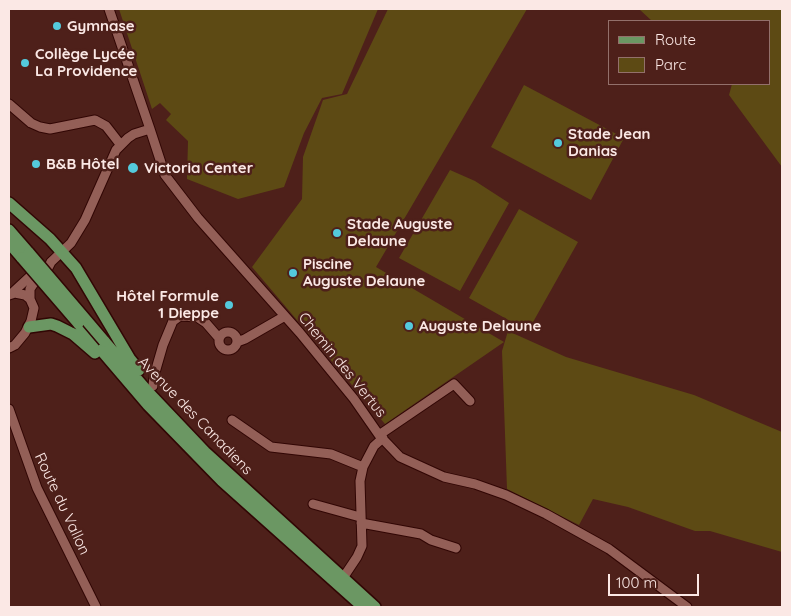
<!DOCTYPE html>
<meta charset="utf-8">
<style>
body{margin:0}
#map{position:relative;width:791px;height:616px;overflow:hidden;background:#4e201a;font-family:Quicksand,sans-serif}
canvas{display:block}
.frame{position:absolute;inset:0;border:10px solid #fbe8e5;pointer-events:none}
.legend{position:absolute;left:608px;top:20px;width:162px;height:65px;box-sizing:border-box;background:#4e201a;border:1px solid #93706b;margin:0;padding:6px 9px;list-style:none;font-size:15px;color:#fbe8e5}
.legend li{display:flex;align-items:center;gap:10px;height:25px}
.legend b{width:25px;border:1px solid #93706b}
.scale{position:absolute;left:608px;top:574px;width:91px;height:22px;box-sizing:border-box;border:2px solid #fbe8e5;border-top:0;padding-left:6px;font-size:15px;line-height:18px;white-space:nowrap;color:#fbe8e5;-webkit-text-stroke:4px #4e201a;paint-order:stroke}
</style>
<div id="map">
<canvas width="791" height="616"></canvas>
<div class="frame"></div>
<ul class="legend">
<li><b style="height:6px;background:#6b9763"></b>Route</li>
<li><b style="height:14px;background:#5d4a14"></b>Parc</li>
</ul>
<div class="scale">100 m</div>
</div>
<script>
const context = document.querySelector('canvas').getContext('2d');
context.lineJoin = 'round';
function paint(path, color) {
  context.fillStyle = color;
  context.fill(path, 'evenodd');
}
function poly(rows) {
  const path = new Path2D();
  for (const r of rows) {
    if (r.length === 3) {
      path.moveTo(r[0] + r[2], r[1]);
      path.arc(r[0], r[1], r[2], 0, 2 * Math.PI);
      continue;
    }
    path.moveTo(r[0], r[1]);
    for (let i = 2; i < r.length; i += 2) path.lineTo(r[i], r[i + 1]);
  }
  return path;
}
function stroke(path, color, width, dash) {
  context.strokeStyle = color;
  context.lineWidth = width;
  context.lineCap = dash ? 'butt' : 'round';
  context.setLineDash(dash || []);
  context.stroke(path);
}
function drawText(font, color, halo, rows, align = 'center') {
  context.font = font + ' Quicksand,sans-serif';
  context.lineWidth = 5;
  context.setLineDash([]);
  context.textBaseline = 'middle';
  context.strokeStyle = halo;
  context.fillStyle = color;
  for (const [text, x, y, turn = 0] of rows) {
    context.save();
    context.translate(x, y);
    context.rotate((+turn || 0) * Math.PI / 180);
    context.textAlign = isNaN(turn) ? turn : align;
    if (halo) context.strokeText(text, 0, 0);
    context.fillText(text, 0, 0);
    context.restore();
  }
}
paint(poly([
 [119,9,378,9,342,94,322,98,304,133,284,187,238,199,187,179,188,141,166,120,171,114,160,103,152,109],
 [388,9,527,9,376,267,504,342,385,424,252,267,302,199,303,157,323,100,347,94],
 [639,9,782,9,782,167,729,95,732,84,770,84,770,21,652,21],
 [524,85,624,138,591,200,491,147],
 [450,170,475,181,509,203,460,291,399,258],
 [519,209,578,242,528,331,469,298],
 [508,331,566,357,694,395,782,432,782,552,710,531,695,531,628,507,593,499,579,525,507,489,502,351]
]), '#5d4a14');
const minor = poly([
 [109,9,150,129,165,175,198,218,300,333,354,399,379,435,400,457,444,477,475,484,506,495,546,514,609,549,687,607],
 [9,104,31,123,40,127,50,129,95,120,106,126,120,144],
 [11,294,38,269],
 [9,295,15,293,25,295,30,299,34,308,31,321,25,333,15,345,9,348],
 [30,299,30,289,34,283,47,270,51,262,71,243,85,220,116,150,128,138,134,134,150,129],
 [228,341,9],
 [237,342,245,339,285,316],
 [153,386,154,376,163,345,173,321,180,316,197,317,206,323,219,338],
 [9,409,37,488,96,607],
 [232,420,271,447,331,454,363,467],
 [379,435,454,384,470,401],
 [313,504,360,517],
 [361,523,421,534,431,540,456,548],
 [343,578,357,557,362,546,360,481,363,467,374,446,383,438]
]);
const major = poly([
 [9,203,50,239,76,268,130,359,139,370],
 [9,230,29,253],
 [9,243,22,258],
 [78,323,148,405,222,481,363,607],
 [29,327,51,324,57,326,73,334,95,353],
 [104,341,149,393,205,452,375,607]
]);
stroke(minor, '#310604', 11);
stroke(major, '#310604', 14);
stroke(minor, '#935f57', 9);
stroke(major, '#6b9763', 11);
const majorBridge = poly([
 [29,253,104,341],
 [22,258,78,323]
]);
stroke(majorBridge, '#310604', 14, []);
stroke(majorBridge, '#6b9763', 11);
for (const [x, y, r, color] of [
 [57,26,5,"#54cadc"],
 [25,63,5,"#54cadc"],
 [558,143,5,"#54cadc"],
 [36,164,5,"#54cadc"],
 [133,168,6,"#54cadc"],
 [337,233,5,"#54cadc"],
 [293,273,5,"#54cadc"],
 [229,305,5,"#54cadc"],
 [409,326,5,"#54cadc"]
]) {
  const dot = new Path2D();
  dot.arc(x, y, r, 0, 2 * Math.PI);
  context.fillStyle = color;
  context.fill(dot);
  stroke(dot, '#4e201a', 2);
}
drawText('bold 15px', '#fbe8e5', '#4e201a', [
 ["Gymnase",67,26],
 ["Collège Lycée",35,54],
 ["La Providence",35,71],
 ["Stade Jean",568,134],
 ["Danias",568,151],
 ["B&B Hôtel",46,164],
 ["Victoria Center",144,168],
 ["Stade Auguste",347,224],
 ["Delaune",347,241],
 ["Piscine",303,264],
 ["Auguste Delaune",303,281],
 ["Hôtel Formule",219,296,"right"],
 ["1 Dieppe",219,313,"right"],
 ["Auguste Delaune",419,326]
], 'left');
drawText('15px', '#fbe8e5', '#4e201a', [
 ["Chemin des Vertus",342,365,51],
 ["Avenue des Canadiens",195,416,46],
 ["Route du Vallon",62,504,65]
]);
</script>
